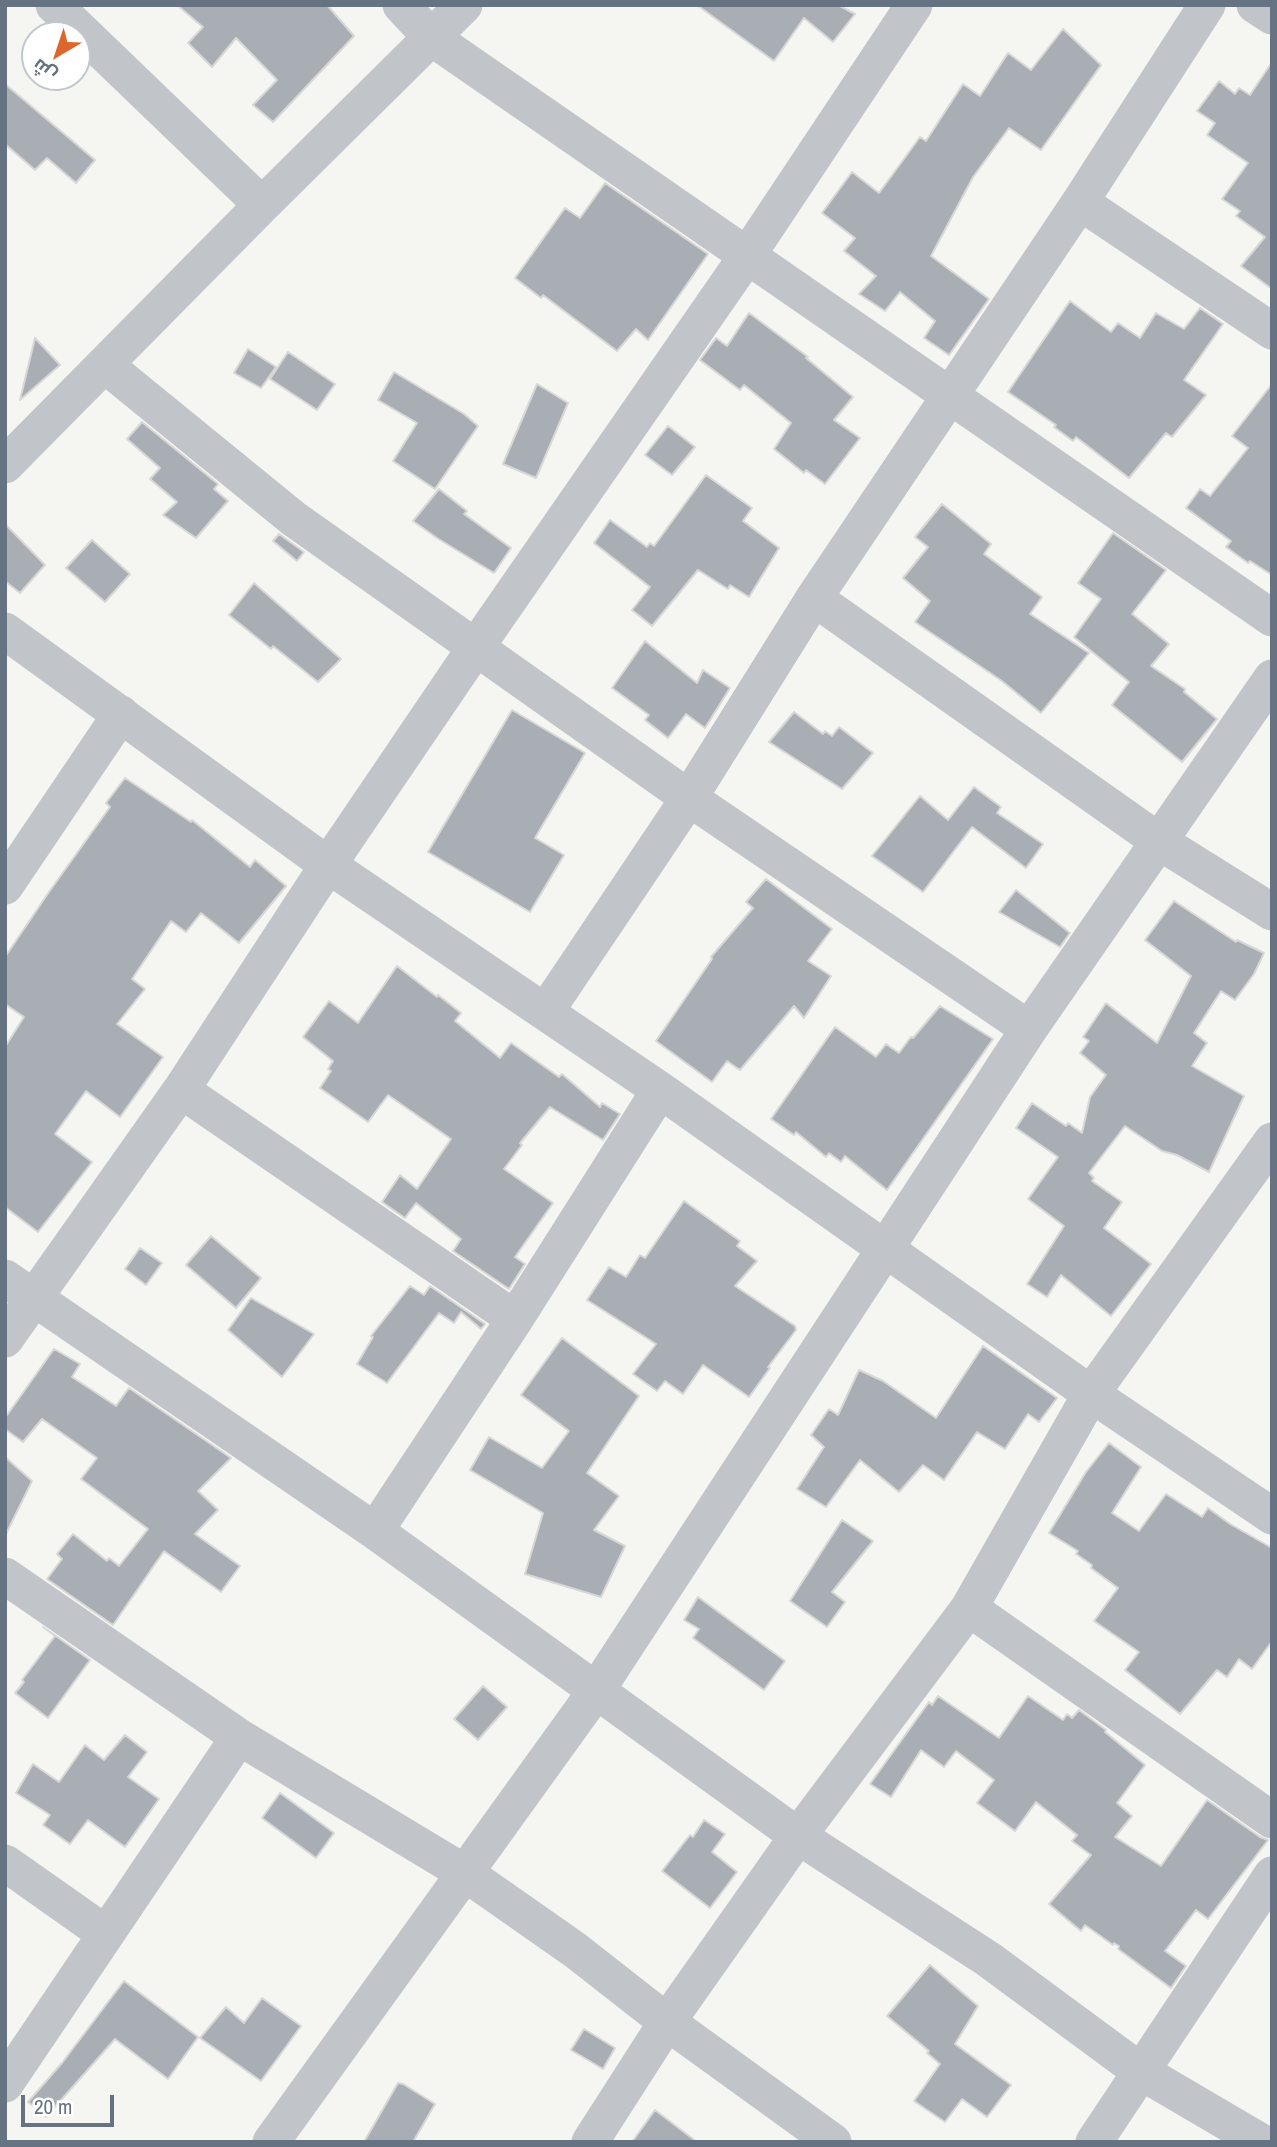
<!DOCTYPE html>
<meta charset="utf-8">
<style>
body{margin:0}
#map{position:relative;width:1277px;height:2147px;overflow:hidden;background:#f5f6f2;font-family:"Archivo Narrow",Cairo,sans-serif}
canvas{display:block}
.frame{position:absolute;inset:0;border:7px solid #667382;pointer-events:none}
.north{position:absolute;left:21px;top:21px;width:70px;height:70px;box-sizing:border-box;background:#fff;border:2px solid #c2c7cd;border-radius:50%;rotate:219deg;font-size:19px;font-weight:700;line-height:28px;text-align:center;color:#667382}
.north::after{content:'';display:block;margin:auto;width:24px;height:32px;background:#dc672c;clip-path:polygon(50% 0,100% 100%,50% 72%,0 100%)}
.scale{position:absolute;left:21px;top:2095px;width:93px;height:32px;box-sizing:border-box;border:4px solid #667382;border-top:0;padding-left:9px;font-size:21px;line-height:24px;white-space:nowrap;color:#667382;-webkit-text-stroke:5px #fff;paint-order:stroke}
</style>
<div id="map">
<canvas width="1277" height="2147"></canvas>
<div class="frame"></div>
<div class="north">ش</div>
<div class="scale">20 m</div>
</div>
<script>
const context = document.querySelector('canvas').getContext('2d');
context.lineJoin = 'round';
function paint(path, color) {
  context.fillStyle = color;
  context.fill(path, 'evenodd');
}
function poly(rows) {
  const path = new Path2D();
  for (const r of rows) {
    path.moveTo(r[0], r[1]);
    for (let i = 2; i < r.length; i += 2) path.lineTo(r[i], r[i + 1]);
  }
  return path;
}
function stroke(path, color, width, dash) {
  context.strokeStyle = color;
  context.lineWidth = width;
  context.lineCap = dash ? 'butt' : 'round';
  context.setLineDash(dash || []);
  context.stroke(path);
}
const building = poly([
 [177,5,327,5,354,36,273,122,253,105,277,80,236,38,212,67,188,43,203,27,177,5],
 [697,5,838,5,855,14,833,42,804,18,774,61,697,5],
 [1063,29,1101,65,1041,150,1009,128,973,177,931,256,989,299,949,355,924,338,935,321,900,292,885,311,859,294,876,276,844,251,855,238,822,213,852,172,879,193,920,137,926,141,963,84,980,96,1008,53,1031,70,1063,29],
 [1272,62,1272,289,1241,266,1265,237,1236,216,1240,211,1222,199,1248,163,1207,135,1215,123,1197,111,1219,81,1235,94,1239,88,1250,95,1272,62],
 [5,84,95,160,76,183,47,158,35,170,5,144,5,84],
 [605,183,708,254,648,340,636,329,617,351,543,295,541,298,515,278,565,208,580,218,605,183],
 [1070,301,1111,332,1118,323,1140,338,1156,313,1184,329,1200,308,1223,324,1184,380,1206,395,1172,437,1166,433,1129,478,1076,437,1073,441,1054,427,1056,425,1008,392,1070,301],
 [749,313,808,357,806,358,853,397,834,420,860,438,825,484,806,470,804,473,774,449,791,423,744,385,740,390,700,360,716,338,727,346,749,313],
 [35,338,60,365,20,400,35,338],
 [248,349,276,367,261,388,234,373,248,349],
 [288,352,335,384,317,410,270,379,288,352],
 [394,372,464,414,478,426,435,489,393,461,417,423,378,400,394,372],
 [537,384,568,403,536,478,503,464,537,384],
 [1272,384,1272,575,1250,561,1248,563,1226,547,1231,541,1186,508,1200,489,1210,496,1248,448,1232,436,1272,384],
 [142,422,218,484,214,489,228,501,196,538,163,515,177,502,150,479,160,468,127,439,142,422],
 [668,426,695,447,672,475,645,455,668,426],
 [706,475,752,508,743,521,779,548,749,597,730,585,728,589,698,570,652,626,632,610,650,587,594,543,610,520,647,547,650,543,654,546,706,475],
 [439,489,467,511,464,514,511,548,494,573,437,538,413,521,439,489],
 [942,504,991,544,984,554,1042,597,1030,614,1089,653,1041,713,1002,681,915,622,930,601,903,578,928,547,915,537,942,504],
 [5,524,45,565,20,593,5,581,5,524],
 [1113,533,1166,570,1132,614,1169,644,1151,666,1185,689,1184,692,1217,719,1182,762,1112,705,1129,682,1074,637,1101,599,1078,583,1113,533],
 [279,534,304,552,297,561,273,541,279,534],
 [92,540,130,574,105,602,66,568,92,540],
 [254,583,341,659,318,682,273,646,271,649,229,615,254,583],
 [645,641,697,683,703,670,730,688,705,728,686,714,668,738,645,720,649,715,612,688,645,641],
 [512,710,585,753,535,838,564,855,530,912,428,852,512,710],
 [794,712,823,734,825,731,832,736,839,727,873,753,842,789,769,742,794,712],
 [125,778,191,822,192,820,250,867,255,860,286,886,239,943,201,913,186,932,171,921,132,979,145,989,117,1024,163,1057,120,1117,86,1091,55,1134,92,1162,38,1232,5,1207,5,1047,24,1017,5,1004,5,957,49,892,110,807,106,803,125,778],
 [974,787,1001,807,997,813,1043,844,1026,868,972,827,923,892,872,856,920,796,948,820,974,787],
 [766,879,832,929,808,961,831,976,804,1018,794,1006,740,1070,727,1061,712,1082,656,1041,712,959,711,957,753,908,746,902,766,879],
 [1016,890,1070,933,1060,947,999,912,1016,890],
 [1174,901,1236,942,1237,940,1264,953,1254,974,1235,1000,1221,991,1194,1033,1207,1043,1192,1066,1244,1096,1209,1172,1177,1155,1162,1151,1125,1126,1089,1173,1094,1178,1092,1181,1122,1202,1104,1228,1151,1264,1111,1316,1061,1275,1047,1297,1027,1284,1064,1226,1028,1199,1058,1157,1016,1128,1032,1103,1066,1126,1068,1123,1082,1133,1090,1097,1106,1075,1080,1053,1089,1041,1083,1037,1106,1003,1157,1043,1191,976,1145,940,1174,901],
 [397,966,437,997,438,995,461,1013,455,1021,500,1058,511,1043,559,1077,562,1074,600,1107,602,1103,620,1114,603,1140,550,1107,520,1143,522,1145,504,1169,553,1203,515,1257,525,1264,509,1289,453,1251,461,1239,416,1203,405,1218,382,1202,400,1175,417,1189,451,1139,388,1095,368,1122,320,1088,331,1071,328,1069,333,1061,303,1037,329,1001,358,1023,397,966],
 [940,1006,993,1039,887,1190,845,1156,841,1162,829,1153,826,1157,796,1132,794,1135,771,1119,835,1027,876,1057,886,1044,899,1053,911,1037,913,1038,940,1006],
 [684,1201,740,1241,737,1246,757,1261,735,1286,795,1326,796,1330,768,1367,770,1368,749,1397,703,1365,683,1394,665,1381,657,1391,633,1374,656,1344,587,1300,609,1267,626,1277,640,1255,645,1258,684,1201],
 [211,1236,261,1278,236,1308,186,1265,211,1236],
 [140,1248,162,1263,146,1285,125,1269,140,1248],
 [410,1286,424,1295,430,1286,485,1324,481,1329,461,1312,454,1323,439,1313,387,1383,357,1364,373,1337,371,1336,410,1286],
 [251,1298,314,1334,282,1377,228,1330,251,1298],
 [562,1338,639,1396,587,1473,619,1496,594,1530,625,1546,601,1597,525,1574,543,1513,470,1470,489,1437,542,1468,569,1431,521,1395,562,1338],
 [983,1346,1057,1398,1039,1422,1028,1414,1005,1449,977,1432,944,1480,923,1465,899,1492,860,1460,826,1507,797,1489,824,1447,811,1435,829,1409,838,1415,859,1370,883,1381,936,1418,983,1346],
 [54,1349,80,1364,72,1377,116,1406,129,1388,231,1458,198,1491,218,1510,195,1534,240,1566,221,1592,164,1551,113,1625,47,1579,62,1559,57,1554,73,1534,107,1561,109,1558,119,1566,148,1529,81,1479,97,1458,42,1419,23,1442,5,1429,5,1418,54,1349],
 [1109,1443,1141,1467,1112,1513,1139,1531,1166,1494,1202,1517,1208,1508,1230,1524,1272,1548,1272,1641,1252,1669,1239,1659,1227,1677,1217,1670,1180,1714,1125,1670,1139,1652,1094,1621,1118,1588,1091,1568,1092,1565,1076,1554,1078,1551,1049,1533,1086,1472,1109,1443],
 [5,1457,32,1481,5,1536,5,1457],
 [842,1520,873,1541,832,1592,845,1602,827,1627,790,1601,842,1520],
 [698,1597,785,1661,764,1690,693,1638,699,1629,684,1620,698,1597],
 [43,1627,90,1660,48,1718,15,1693,24,1682,22,1680,55,1636,43,1627],
 [483,1686,507,1707,478,1740,454,1719,483,1686],
 [938,1696,999,1738,1028,1696,1063,1720,1067,1714,1072,1718,1079,1710,1106,1730,1105,1732,1145,1765,1117,1803,1132,1816,1115,1837,1161,1866,1207,1800,1260,1837,1268,1840,1208,1919,1196,1910,1165,1951,1186,1966,1171,1988,1118,1949,1119,1946,1114,1943,1113,1945,1085,1925,1081,1931,1049,1904,1091,1855,1072,1841,1077,1835,1036,1802,1015,1831,977,1803,994,1780,956,1751,944,1767,921,1750,891,1797,870,1784,929,1702,932,1705,938,1696],
 [125,1735,147,1752,128,1777,159,1799,125,1847,88,1820,70,1844,43,1825,50,1815,16,1793,33,1764,59,1782,85,1745,104,1760,125,1735],
 [280,1793,334,1833,316,1858,262,1818,280,1793],
 [704,1820,725,1834,712,1852,737,1872,710,1908,662,1871,690,1835,693,1837,704,1820],
 [930,1965,978,2006,955,2044,1011,2085,987,2117,962,2099,945,2122,914,2101,940,2064,927,2053,929,2051,887,2016,930,1965],
 [124,1981,198,2037,168,2079,115,2039,46,2117,28,2102,62,2063,124,1981],
 [262,1998,301,2026,261,2081,200,2038,226,2007,244,2023,262,1998],
 [584,2029,615,2048,603,2069,571,2050,584,2029],
 [398,2083,403,2084,435,2104,413,2142,364,2142,398,2083],
 [655,2110,697,2142,632,2142,655,2110]
]);
paint(building, '#a8aeb4');
stroke(building, '#d7d7d5', 2);
stroke(poly([
 [54,5,262,205],
 [401,5,432,38,1272,618],
 [1255,5,1272,16],
 [1080,202,1272,331],
 [105,365,294,519,689,798,1029,1029],
 [5,465,262,205,464,5],
 [814,598,1160,842,1272,912],
 [5,631,328,865,660,1090,1091,1394,1272,1516],
 [5,886,121,714],
 [546,1011,689,798,814,598,1080,202,1207,5],
 [181,1090,515,1319],
 [5,1278,375,1531,798,1836,988,1959,1140,2071,1261,2142],
 [5,1339,181,1090,328,865,476,647,747,256,914,5],
 [375,1531,515,1319,660,1090],
 [5,1576,239,1737,465,1873,575,1950,667,2022,833,2142],
 [969,1608,1272,1820],
 [5,1863,106,1934],
 [5,2084,239,1737],
 [271,2142,596,1691,1029,1029,1272,678],
 [590,2142,667,2022,798,1836,969,1608,1091,1394,1272,1141],
 [1094,2142,1272,1875]
]), '#c1c4c8', 37);
</script>
